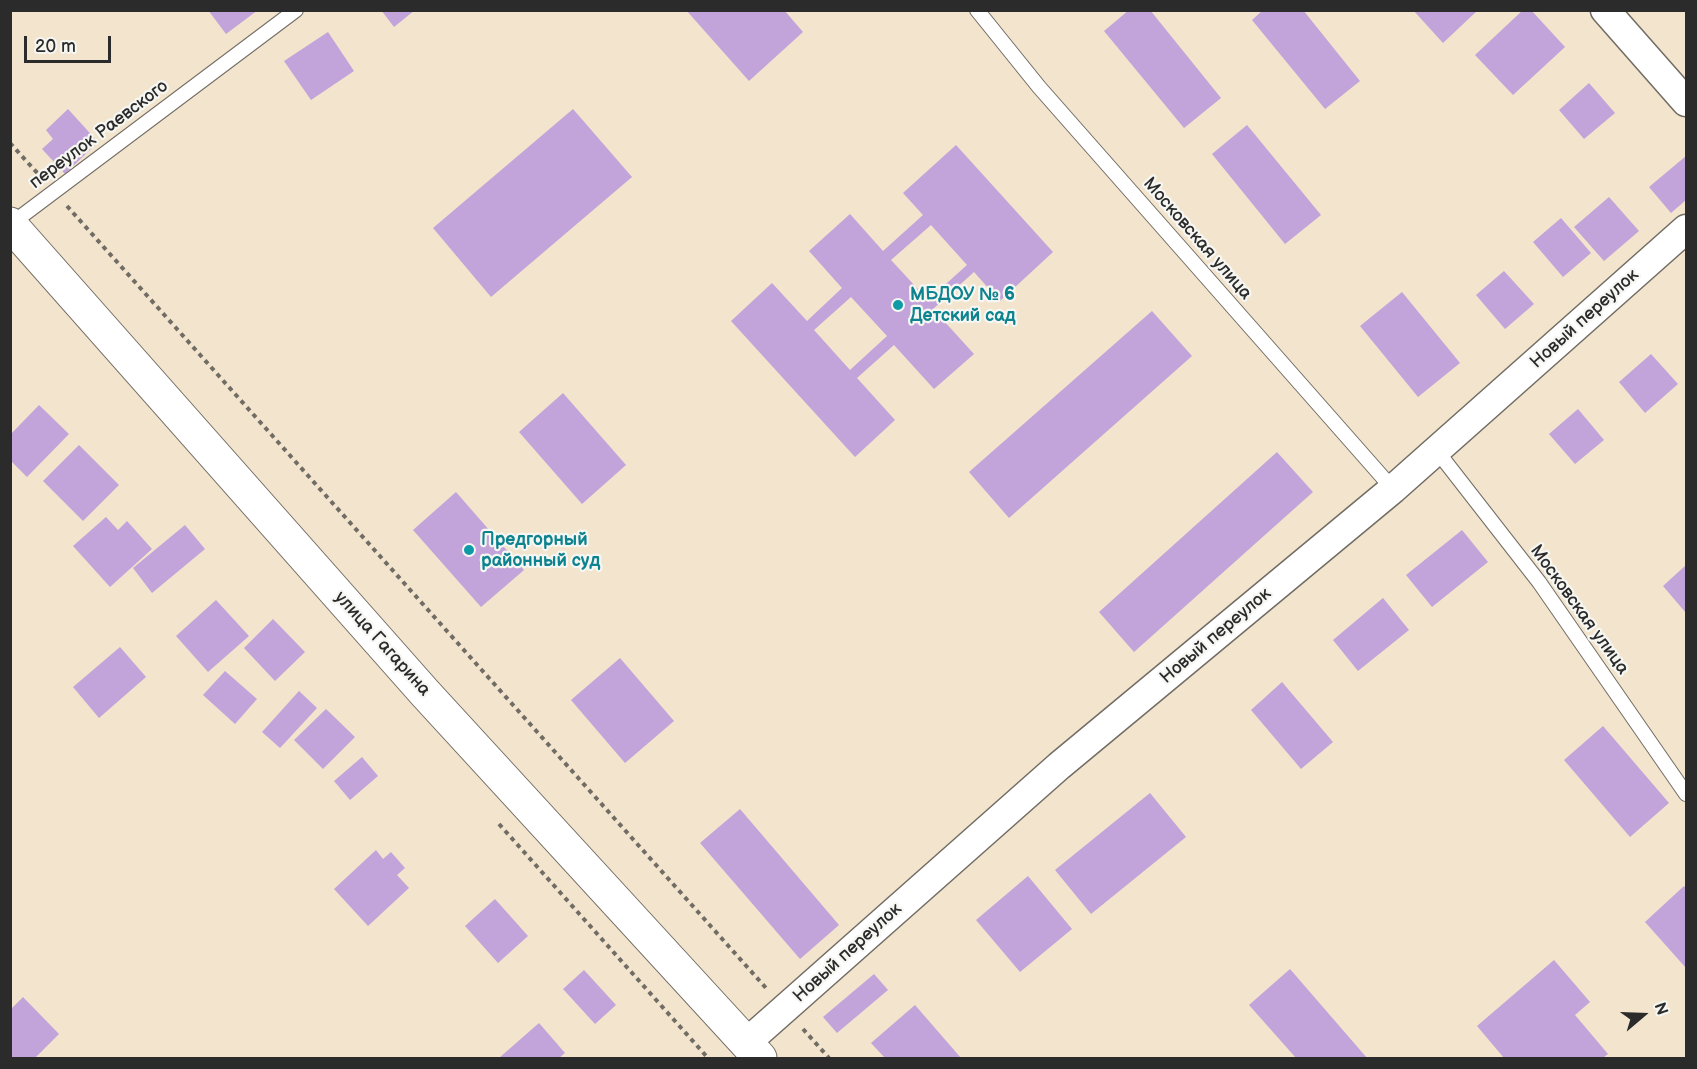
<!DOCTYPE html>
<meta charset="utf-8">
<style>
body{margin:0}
#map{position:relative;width:1697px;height:1069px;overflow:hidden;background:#f2e4cd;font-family:"Balsamiq Sans",sans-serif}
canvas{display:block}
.frame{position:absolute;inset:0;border:12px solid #2b2b2b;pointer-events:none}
.north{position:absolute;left:1613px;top:985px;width:60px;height:60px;-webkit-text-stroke:4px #f6f6f2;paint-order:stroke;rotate:71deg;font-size:16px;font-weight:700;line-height:24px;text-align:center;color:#2b2b2b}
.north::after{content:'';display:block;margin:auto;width:21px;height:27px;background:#2b2b2b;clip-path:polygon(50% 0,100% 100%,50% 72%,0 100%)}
.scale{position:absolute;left:24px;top:36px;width:87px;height:27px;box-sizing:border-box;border:3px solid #2b2b2b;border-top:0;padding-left:8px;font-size:18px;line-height:21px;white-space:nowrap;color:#2b2b2b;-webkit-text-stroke:4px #f6f6f2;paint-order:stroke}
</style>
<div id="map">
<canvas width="1697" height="1069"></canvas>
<div class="frame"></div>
<div class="north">N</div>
<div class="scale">20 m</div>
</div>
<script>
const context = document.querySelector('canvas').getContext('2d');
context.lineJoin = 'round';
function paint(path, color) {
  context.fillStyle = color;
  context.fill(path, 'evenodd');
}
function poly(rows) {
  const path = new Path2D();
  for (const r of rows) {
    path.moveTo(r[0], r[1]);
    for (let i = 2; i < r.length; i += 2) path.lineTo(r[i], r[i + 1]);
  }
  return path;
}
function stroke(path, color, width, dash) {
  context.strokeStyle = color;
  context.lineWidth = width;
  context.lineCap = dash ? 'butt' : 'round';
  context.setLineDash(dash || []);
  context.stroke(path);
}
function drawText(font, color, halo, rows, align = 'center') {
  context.font = font + ' "Balsamiq Sans",sans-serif';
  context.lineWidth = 4.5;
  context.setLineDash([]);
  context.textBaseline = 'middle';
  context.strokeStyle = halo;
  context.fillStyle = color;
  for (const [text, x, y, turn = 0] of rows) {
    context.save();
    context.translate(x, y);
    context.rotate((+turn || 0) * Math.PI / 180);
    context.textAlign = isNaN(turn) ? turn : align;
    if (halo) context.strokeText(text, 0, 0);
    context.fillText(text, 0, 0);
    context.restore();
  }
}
paint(poly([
 [208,10,258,10,226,34],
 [381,10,415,10,394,27],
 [686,10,784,10,803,32,749,81],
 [1129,10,1150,10,1221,98,1184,128,1104,31],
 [1263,10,1303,10,1360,81,1325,109,1252,20],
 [1413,10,1478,10,1443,43],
 [1523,10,1531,10,1565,47,1513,95,1475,55],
 [328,32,354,71,311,100,284,61],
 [1589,83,1615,113,1584,139,1559,110],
 [68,109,98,142,65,174,42,149,53,139,46,130],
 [573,109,632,177,491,297,433,228],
 [1247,125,1321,215,1285,244,1212,154],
 [956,145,1053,252,1000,301,974,272,933,309,974,354,934,389,894,345,857,378,895,420,855,457,731,321,772,283,807,321,842,288,809,251,850,214,883,251,923,215,903,193],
 [931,225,967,265,928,300,891,260],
 [851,297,887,336,850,370,814,330],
 [1686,156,1686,200,1671,213,1649,187],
 [1609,197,1639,231,1604,261,1574,227],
 [1561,218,1591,253,1563,277,1533,242],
 [1504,271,1534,304,1505,329,1476,295],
 [1402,292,1460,363,1418,397,1360,326],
 [1152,311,1192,356,1009,518,969,472],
 [1651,354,1678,384,1645,413,1619,382],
 [563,393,626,465,582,504,519,432],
 [39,405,69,434,27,477,10,460,10,435],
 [1578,409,1604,440,1575,464,1549,434],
 [79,445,119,485,83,521,43,481],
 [1277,452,1313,492,1134,652,1099,612],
 [456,492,524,570,481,607,413,530],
 [106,517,118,530,127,521,152,549,110,587,73,546],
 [185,525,205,549,152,593,133,568],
 [1462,530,1488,562,1432,607,1406,575],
 [1686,565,1686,613,1663,586],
 [1383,598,1409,630,1358,671,1333,640],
 [216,600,249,636,208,672,176,636],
 [273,619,305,652,275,681,244,648],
 [120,647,146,677,99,718,73,687],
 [620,658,674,721,625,763,571,700],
 [225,671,257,699,235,724,203,695],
 [1282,682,1333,742,1301,769,1251,710],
 [299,691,317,708,280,748,262,732],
 [326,709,355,737,323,769,294,740],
 [1603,726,1669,803,1630,837,1564,760],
 [362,757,378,776,350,800,334,781],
 [1150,793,1186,837,1091,914,1055,870],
 [740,809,839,925,800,959,700,843],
 [376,850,383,859,391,852,405,868,397,875,409,888,368,926,334,889],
 [1028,876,1072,929,1020,972,976,920],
 [1684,886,1686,888,1686,968,1645,922],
 [495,899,528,936,498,963,465,926],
 [1554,960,1590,1002,1575,1015,1608,1054,1603,1058,1504,1058,1477,1026],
 [1290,969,1367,1058,1296,1058,1249,1005],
 [584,970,616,1005,595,1024,563,989],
 [874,974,888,990,837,1033,823,1017],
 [23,997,59,1034,35,1058,10,1058,10,1010],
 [915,1005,961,1058,885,1058,871,1043],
 [539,1023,565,1053,559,1058,499,1058]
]), '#c2a3da');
const lane = poly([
 [977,10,1039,87,1393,489],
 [11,224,296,10],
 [1437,451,1539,582,1686,794]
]);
const street = poly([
 [1605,10,1686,102],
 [746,1043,1059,766,1393,489,1686,229]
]);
const secondary = poly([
 [10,224,425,693,760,1058]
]);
stroke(lane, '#716c64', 16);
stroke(street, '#716c64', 31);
stroke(secondary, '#716c64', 35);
stroke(poly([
 [10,143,40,176],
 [67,206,766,988],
 [499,824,708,1058],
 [803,1029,829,1058]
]), '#716c64', 4, [4.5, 4.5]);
stroke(lane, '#fff', 14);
stroke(street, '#fff', 28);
stroke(secondary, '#fff', 33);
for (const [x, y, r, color] of [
 [898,305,6,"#0f9aa8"],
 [469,550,6,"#0f9aa8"]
]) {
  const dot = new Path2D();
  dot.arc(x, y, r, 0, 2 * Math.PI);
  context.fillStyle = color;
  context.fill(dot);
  stroke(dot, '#f6f6f2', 2);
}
drawText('18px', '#2b2b2b', '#f6f6f2', [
 ["переулок Раевского",99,135,-37],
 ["Московская улица",1197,239,49],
 ["Новый переулок",1585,319,-42],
 ["Московская улица",1579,610,54],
 ["Новый переулок",1216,636,-40],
 ["улица Гагарина",382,644,48],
 ["Новый переулок",848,953,-42]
]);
drawText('bold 18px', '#0d838f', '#f6f6f2', [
 ["МБДОУ № 6",910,295],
 ["Детский сад",910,316],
 ["Предгорный",481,540],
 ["районный суд",481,561]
], 'left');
</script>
